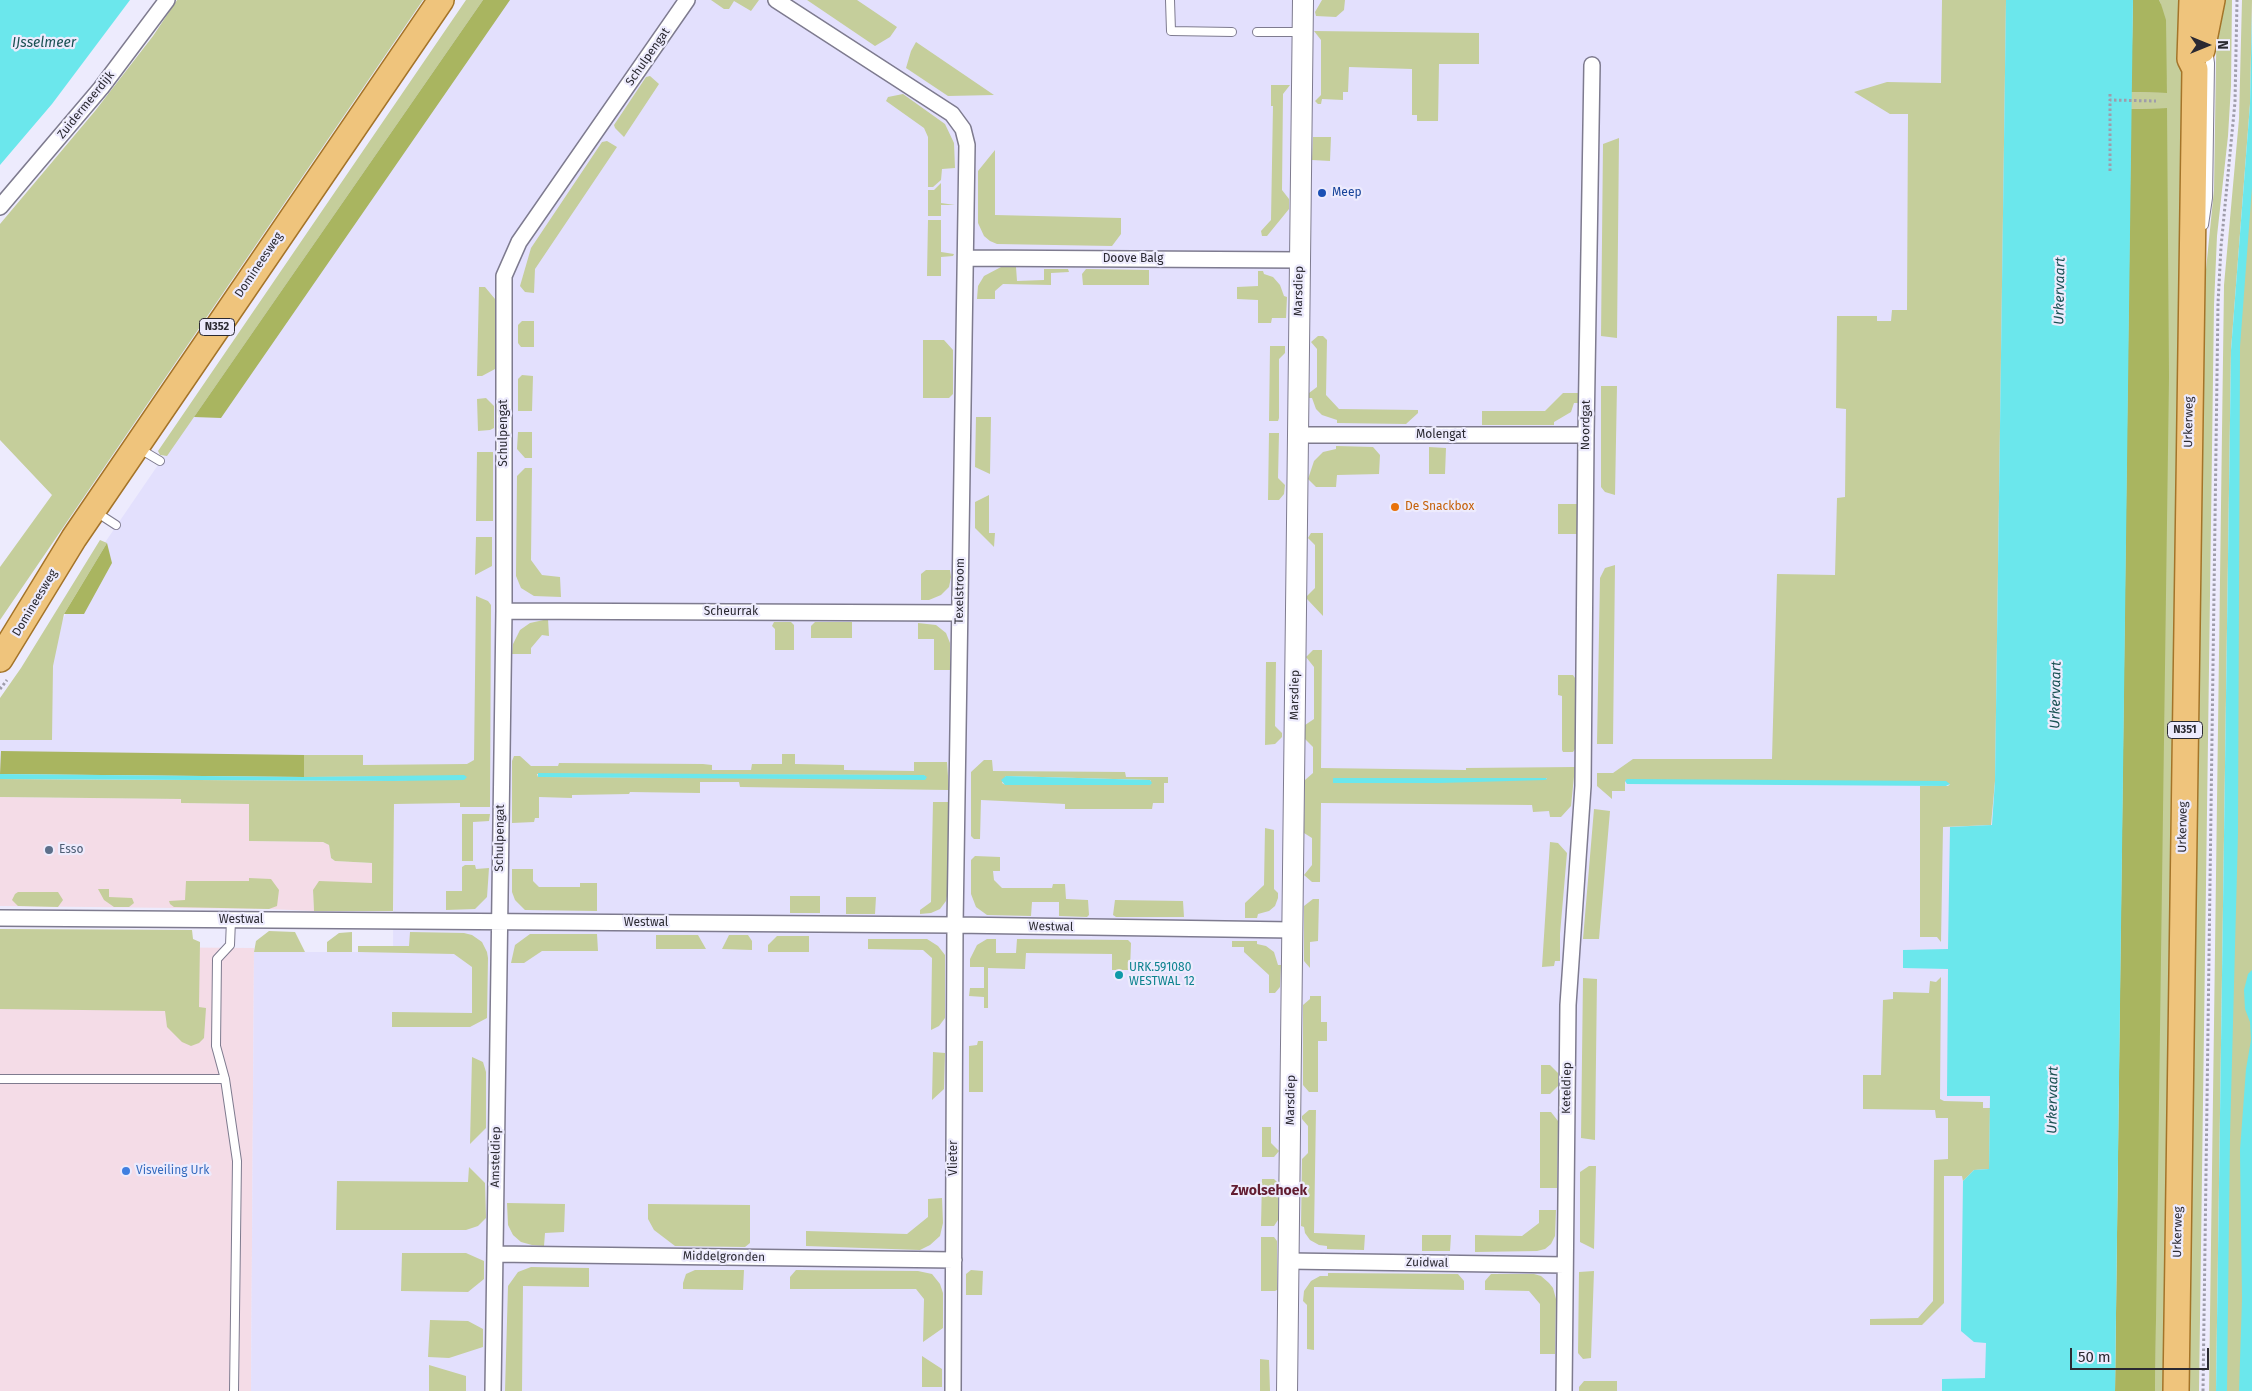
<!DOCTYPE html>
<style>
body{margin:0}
#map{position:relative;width:2252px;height:1391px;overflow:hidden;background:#edebfd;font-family:"Fira Sans",sans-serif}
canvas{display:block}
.north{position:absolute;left:2182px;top:20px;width:50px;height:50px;-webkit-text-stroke:4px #edebfd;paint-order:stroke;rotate:90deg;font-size:14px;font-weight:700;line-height:20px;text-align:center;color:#2b2a32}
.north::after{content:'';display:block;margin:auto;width:18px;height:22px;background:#2b2a32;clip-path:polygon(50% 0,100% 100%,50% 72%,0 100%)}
.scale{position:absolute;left:2070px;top:1348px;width:139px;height:22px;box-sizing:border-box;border:2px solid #2b2a32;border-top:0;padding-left:6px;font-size:15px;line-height:18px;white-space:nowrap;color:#2b2a32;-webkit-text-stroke:4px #edebfd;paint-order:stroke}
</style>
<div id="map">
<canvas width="2252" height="1391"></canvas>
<div class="north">N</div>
<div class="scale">50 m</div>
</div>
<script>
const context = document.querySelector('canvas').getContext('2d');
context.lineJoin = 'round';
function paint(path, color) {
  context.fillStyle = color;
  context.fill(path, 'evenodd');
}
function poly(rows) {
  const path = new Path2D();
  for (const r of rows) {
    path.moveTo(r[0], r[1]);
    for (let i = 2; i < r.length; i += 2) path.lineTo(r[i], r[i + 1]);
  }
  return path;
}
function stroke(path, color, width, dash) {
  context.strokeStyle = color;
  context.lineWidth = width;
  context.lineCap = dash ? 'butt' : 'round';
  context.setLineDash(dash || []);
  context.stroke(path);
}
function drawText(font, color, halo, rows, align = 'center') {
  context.font = font + ' "Fira Sans",sans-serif';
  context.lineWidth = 4.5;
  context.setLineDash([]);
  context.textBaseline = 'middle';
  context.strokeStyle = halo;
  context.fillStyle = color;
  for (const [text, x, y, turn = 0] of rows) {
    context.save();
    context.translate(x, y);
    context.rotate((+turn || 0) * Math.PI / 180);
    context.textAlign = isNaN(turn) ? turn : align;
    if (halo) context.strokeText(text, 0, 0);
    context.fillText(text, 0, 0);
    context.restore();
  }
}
paint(poly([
 [0,797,181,799,182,803,250,804,249,841,323,842,329,845,331,858,335,861,372,863,372,883,313,890,314,911,269,909,0,906],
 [0,946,254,948,251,1391,0,1391]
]), '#f4dce7');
paint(poly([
 [476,0,2036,0,2021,1391,251,1391,254,952,393,952,394,781,0,779,0,733,106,541]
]), '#e3e0fd');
paint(poly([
 [177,0,423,0,0,620,0,567,52,495,0,440,0,224,95,111,153,36],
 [466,0,483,0,167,456,160,455,158,451],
 [711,0,759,0,751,11,734,1,729,9,724,9],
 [807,0,857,0,897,27,890,37,875,46],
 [1322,0,1345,0,1344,10,1336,17,1316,16,1315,12],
 [1942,0,2006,0,1995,781,1991,825,1943,827,1941,942,1937,937,1920,937,1920,786,1948,786,1950,784,1625,781,1625,791,1612,791,1612,799,1597,786,1597,773,1613,773,1633,759,1772,759,1777,574,1835,575,1837,498,1845,497,1846,409,1836,408,1837,316,1877,316,1877,321,1891,321,1892,310,1907,310,1908,114,1890,114,1854,92,1887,82,1941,83],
 [2159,0,2185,0,2166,1391,2155,1391,2166,108,2131,109,2131,92,2167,93,2161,4],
 [2217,0,2232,0,2231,86,2228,136,2217,236,2214,305,2199,1391,2184,1391,2203,299,2214,190],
 [2242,0,2252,0,2250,104,2231,350,2216,1391,2209,1391,2224,285,2239,119],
 [1314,31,1479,33,1479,64,1439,64,1438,121,1417,121,1417,115,1412,115,1412,69,1349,67,1348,92,1343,92,1343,100,1322,99,1321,104,1318,104,1315,101,1321,95,1321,40],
 [916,42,994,95,948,96,906,68,911,51],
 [650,76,659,84,624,137,615,128,614,125,646,77],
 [1271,85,1290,85,1283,94,1282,190,1289,199,1289,209,1267,236,1262,236,1261,231,1271,220,1273,106,1271,106],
 [903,94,945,124,954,143,955,168,942,169,941,180,933,187,928,187,928,137,924,128,886,101,888,97],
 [1313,137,1331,137,1330,161,1312,160],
 [1619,138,1617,338,1601,336,1603,144],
 [607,141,617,147,535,269,534,293,525,292,520,286,531,248,602,142],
 [995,150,995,215,1121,218,1121,234,1112,246,997,244,990,241,984,236,978,223,978,171],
 [2252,153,2252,1391,2220,1391,2234,348],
 [941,183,941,203,955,205,941,205,941,216,928,216,928,190,934,190],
 [928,220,941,220,941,252,954,254,953,256,941,257,941,276,927,276],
 [1001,267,1016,267,1017,281,1044,280,1044,269,1068,269,1069,272,1051,273,1051,285,1003,284,995,291,995,299,977,299,978,286,984,276],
 [1086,269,1149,270,1149,285,1083,285,1082,274],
 [1258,271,1263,271,1264,274,1273,277,1280,285,1284,296,1287,297,1286,318,1272,318,1271,323,1258,323,1258,300,1237,299,1237,287,1258,286],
 [479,287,485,287,495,299,495,369,482,376,477,376],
 [522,321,534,321,534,347,521,347,518,343,518,325],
 [1318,336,1323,336,1327,340,1326,395,1339,409,1418,410,1418,413,1406,424,1337,423,1337,420,1322,415,1316,409,1312,398,1309,398,1309,393,1317,387,1317,349,1311,342],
 [923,340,944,340,953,350,953,394,949,398,923,398],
 [1270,346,1285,346,1285,353,1279,359,1279,418,1278,421,1269,421],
 [522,375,533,376,532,411,518,411,518,379],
 [1601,386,1617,386,1615,495,1605,492,1601,487],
 [1563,393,1579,393,1579,403,1574,403,1571,412,1554,422,1554,425,1482,425,1482,411,1545,411],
 [486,398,494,406,494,428,490,430,478,431,477,399],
 [976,417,991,417,990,474,975,467],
 [518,432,532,432,532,458,525,458,517,449],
 [1269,433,1279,433,1278,478,1285,485,1284,494,1279,500,1268,500],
 [1336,446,1373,447,1380,455,1379,474,1337,475,1336,487,1316,487,1308,479,1314,461,1323,452,1336,449],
 [1429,447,1446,448,1445,474,1429,474],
 [477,452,493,452,493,521,476,521],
 [525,468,532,468,531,560,542,575,560,577,561,597,534,596,521,588,516,576,517,476],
 [989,495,989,533,995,533,994,547,975,528,975,502],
 [1558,504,1577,504,1577,534,1558,534],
 [1311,533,1323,533,1323,616,1307,599,1307,596,1315,588,1315,545,1308,538],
 [476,537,492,537,492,566,475,575],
 [100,540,107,543,64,614,53,666,52,740,0,740,0,698,21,668],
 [1615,565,1613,744,1597,744,1600,578,1605,568],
 [926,570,950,570,951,577,949,587,941,595,929,600,921,600,921,574],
 [476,596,488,601,491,605,490,807,460,807,460,803,394,804,393,911,314,911,313,890,319,881,372,883,372,863,335,861,331,858,329,845,323,842,249,841,249,804,181,803,181,799,0,797,0,779,394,781,466,776,304,777,304,755,363,755,363,765,467,764,474,760],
 [548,619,549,636,542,635,531,648,531,654,512,654,513,644,520,630,530,623],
 [774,622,791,622,794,625,794,650,775,650,775,629,772,626],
 [815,622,852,622,852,638,811,638,811,626],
 [918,623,936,625,946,633,950,643,950,670,934,670,934,639,918,639],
 [1313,650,1322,650,1321,768,1466,770,1466,768,1575,767,1571,806,1561,817,1550,817,1549,811,1533,812,1532,805,1321,803,1320,882,1312,882,1304,875,1312,865,1312,838,1304,833,1305,780,1313,773,1313,747,1305,739,1305,725,1314,719,1314,667,1306,657],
 [1333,778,1546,778,1547,779,1333,782],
 [1266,662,1276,662,1275,726,1282,733,1282,737,1275,744,1265,745],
 [1558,675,1573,675,1575,678,1575,749,1573,752,1563,752,1562,750,1562,696,1558,695],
 [782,754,795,754,795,764,844,765,844,770,914,771,914,762,947,762,949,790,740,787,739,782,700,782,700,793,630,792,629,794,572,795,572,798,539,797,539,818,535,818,534,822,512,823,512,761,514,756,520,756,531,766,558,766,559,763,703,764,712,765,712,770,751,770,752,764,782,764],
 [537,774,914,775,924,775,926,779,538,777],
 [984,760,992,760,993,771,1125,772,1126,777,1168,777,1168,783,1164,783,1164,803,1153,803,1152,809,1065,809,1065,804,981,800,980,839,974,839,971,836,971,772],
 [1006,776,1150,780,1151,781,1150,785,1006,785,1002,783],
 [933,802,949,802,948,891,946,901,940,909,931,913,920,914,920,910,931,902],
 [1594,809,1610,811,1599,939,1583,939],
 [462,814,490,814,489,821,473,822,473,861,462,861],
 [1265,828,1274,830,1274,889,1278,893,1278,898,1275,906,1269,911,1258,914,1257,918,1245,918,1245,903,1264,885],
 [1550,842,1558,843,1567,853,1560,934,1560,961,1555,961,1554,966,1542,967],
 [975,856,1000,857,1000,871,993,871,994,880,1002,888,1052,888,1053,884,1065,884,1066,899,1088,900,1089,915,1087,917,1059,916,1059,902,1032,902,1031,916,987,915,976,907,971,894,971,860],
 [465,865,475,865,476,869,489,868,487,897,475,909,446,910,446,891,462,891,462,867],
 [512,869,533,869,533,881,539,887,580,887,580,883,597,883,597,911,525,910,515,900,512,892],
 [249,878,271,879,279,890,277,906,269,909,174,907,170,904,169,901,185,900,186,881,249,881],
 [98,889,109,889,109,897,132,898,134,903,129,907,114,907,104,900],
 [18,892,58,892,63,900,58,907,18,906,12,900,15,894],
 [790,896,820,896,820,913,790,913],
 [846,897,876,897,875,914,846,914],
 [1313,899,1319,899,1318,941,1310,942,1310,968,1304,961,1304,906],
 [1115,900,1183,901,1184,917,1116,917,1113,915],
 [0,929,192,930,193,939,200,942,199,1007,206,1008,204,1038,199,1043,191,1046,182,1042,167,1027,165,1011,0,1009],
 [269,931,295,932,305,952,254,952,256,941],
 [352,932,352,952,327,952,327,942,339,933],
 [410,932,464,933,472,935,482,942,487,952,488,958,487,1018,470,1027,392,1027,392,1012,472,1013,472,967,454,954,358,952,358,946,409,946],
 [530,934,597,934,598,951,542,951,524,963,511,963,515,945],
 [656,935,698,935,706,949,656,949],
 [729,935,748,935,752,941,752,950,722,949],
 [777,936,809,936,809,952,768,952,768,945],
 [868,939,927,939,938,946,945,955,945,1018,939,1026,931,1030,932,958,923,950,868,949],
 [987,939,996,939,996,953,1016,953,1017,939,1128,940,1131,943,1130,970,1112,970,1112,954,1026,953,1025,969,988,968,988,1008,984,1008,984,997,969,996,970,988,984,988,984,967,970,967,970,959,977,945],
 [1232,941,1257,941,1257,944,1266,946,1274,952,1278,965,1281,965,1280,987,1275,993,1269,993,1269,975,1244,952,1244,947,1232,947],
 [1941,977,1940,1099,1944,1101,1983,1102,1983,1108,1990,1108,1989,1169,1974,1170,1963,1181,1962,1176,1944,1176,1944,1303,1922,1325,1870,1325,1870,1319,1918,1318,1933,1301,1934,1160,1948,1159,1948,1118,1936,1118,1935,1110,1863,1109,1863,1075,1881,1075,1883,1000,1893,999,1893,992,1929,993,1930,981,1936,982],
 [1583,978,1597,979,1595,1140,1581,1138],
 [1310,996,1321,996,1321,1022,1327,1022,1327,1041,1318,1041,1318,1092,1309,1092,1303,1085,1303,1005,1310,999],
 [978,1041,983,1041,983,1092,969,1092,969,1046,977,1045],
 [933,1052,945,1053,944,1089,932,1100],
 [472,1057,483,1062,486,1072,486,1128,470,1144],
 [1541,1065,1550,1065,1558,1073,1558,1086,1550,1094,1541,1094],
 [1309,1110,1316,1110,1314,1233,1365,1235,1364,1250,1327,1249,1327,1246,1319,1245,1310,1240,1305,1233,1304,1227,1301,1226,1302,1159,1308,1153,1308,1126,1302,1119,1302,1116],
 [1540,1112,1551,1112,1558,1121,1557,1188,1540,1188],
 [1262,1127,1271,1127,1271,1143,1279,1151,1274,1157,1262,1157],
 [1589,1166,1596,1166,1594,1249,1580,1242,1580,1172],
 [469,1167,485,1183,486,1218,478,1226,466,1230,336,1230,337,1181,468,1182],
 [1262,1179,1274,1179,1278,1183,1278,1220,1274,1226,1261,1226],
 [942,1198,943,1223,940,1236,930,1245,920,1250,806,1246,806,1231,907,1234,928,1217,928,1199],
 [507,1203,565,1204,564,1232,545,1233,544,1246,532,1245,521,1242,513,1235,508,1225],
 [648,1204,750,1205,750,1243,745,1247,675,1246,654,1230,648,1219],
 [1539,1210,1556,1210,1555,1236,1551,1244,1545,1249,1537,1251,1475,1252,1475,1235,1522,1236,1539,1223],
 [1422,1235,1451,1235,1450,1251,1422,1251],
 [1261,1237,1274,1237,1277,1241,1277,1290,1275,1291,1261,1291],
 [402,1253,466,1253,484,1261,484,1279,468,1292,401,1291],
 [531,1267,589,1268,589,1287,523,1286,522,1391,505,1391,508,1286,518,1272],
 [695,1270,744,1270,743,1290,683,1289,683,1283,686,1274],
 [796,1270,918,1271,932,1274,940,1284,943,1293,943,1328,923,1342,924,1299,916,1289,790,1289,790,1277],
 [971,1270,983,1271,982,1295,966,1295,966,1274],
 [1594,1271,1591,1358,1583,1359,1578,1353,1579,1272],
 [1328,1273,1458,1274,1464,1281,1464,1290,1314,1287,1314,1350,1307,1349,1307,1305,1303,1301,1304,1291,1311,1281,1320,1276,1328,1276],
 [1491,1274,1534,1274,1541,1276,1549,1283,1553,1288,1556,1299,1555,1354,1540,1354,1540,1304,1529,1291,1485,1290,1485,1281],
 [430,1320,468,1321,483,1329,483,1347,449,1358,428,1357],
 [922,1356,942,1369,942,1387,922,1387],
 [1260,1359,1269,1360,1270,1391,1260,1391],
 [429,1365,466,1376,466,1391,429,1391],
 [1584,1381,1617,1381,1617,1391,1579,1391,1579,1387]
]), '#c5ce9b');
paint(poly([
 [483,0,510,0,221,418,194,417],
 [2133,0,2159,0,2161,4,2166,20,2167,93,2131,92],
 [2167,108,2169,377,2155,1391,2115,1391,2131,109],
 [107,543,112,563,84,614,64,614],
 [1,751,304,755,304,777,0,774]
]), '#a9b560');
paint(poly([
 [0,0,130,0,52,104,0,165],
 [2006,0,2133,0,2115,1391,1942,1391,1942,1379,1985,1378,1986,1343,1974,1342,1961,1331,1963,1181,1974,1170,1989,1169,1990,1096,1947,1096,1948,969,1903,968,1903,950,1948,949,1950,827,1992,825,1995,781],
 [2252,14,2252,187,2240,347,2238,833,2230,1136,2227,1391,2216,1391,2231,350,2250,104],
 [538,773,914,775,924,775,927,777,925,780,538,777],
 [0,774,304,777,464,775,467,777,464,780,394,781,0,779],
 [1006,776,1150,780,1152,783,1150,785,1005,785,1001,780],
 [1333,778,1546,778,1547,779,1545,780,1439,783,1333,783],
 [1627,779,1946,781,1950,784,1946,786,1627,784,1625,781],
 [2252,970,2252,1391,2239,1391,2242,1299,2240,1150,2246,1069,2251,1040,2250,1022,2245,1009,2244,990,2248,974]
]), '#6be7ec');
const service = poly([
 [1170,0,1171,31,1232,32],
 [1257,32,1302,32],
 [2204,225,2208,198,2210,63,2208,49],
 [140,449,160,461],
 [96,512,116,525],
 [231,920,230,945,217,959,216,1046,225,1079,237,1161,234,1391],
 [0,1079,225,1079]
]);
const minor = poly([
 [776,0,952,114,963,129,967,145,955,925,953,1391],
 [0,207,101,88,167,0],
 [967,258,1299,260],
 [1297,435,1586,435],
 [504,611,959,613],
 [0,918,955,925,1292,930],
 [495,1254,954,1260],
 [1288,1261,1565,1265],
 [493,1391,504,611,504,276,519,242,687,0],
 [1564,1391,1568,1005,1583,786,1586,435,1592,65]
]);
const tertiary = poly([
 [1287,1391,1303,0]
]);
const primary = poly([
 [2202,50,2212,0],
 [0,659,74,538,441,0],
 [2176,1391,2195,69,2190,59,2192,0]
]);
stroke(service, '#7e7b8f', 10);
stroke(minor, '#7e7b8f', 18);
stroke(tertiary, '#7e7b8f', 22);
stroke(primary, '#a47429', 28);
stroke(poly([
 [2110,94,2110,100],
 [2110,171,2110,100,2156,101],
 [0,689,7,680],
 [2203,1391,2218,303,2221,247,2235,102,2237,0]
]), '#9e9caa', 3, [2.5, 2.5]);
stroke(service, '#fff', 8);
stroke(minor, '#fff', 15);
stroke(tertiary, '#fff', 20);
stroke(primary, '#efc47c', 25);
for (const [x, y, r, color] of [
 [1322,193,5,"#1a4fb4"],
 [1395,507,5,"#e8710a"],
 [49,850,5,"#5c6f8a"],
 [1119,975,5,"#0f9aa8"],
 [126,1171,5,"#3f7fe0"]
]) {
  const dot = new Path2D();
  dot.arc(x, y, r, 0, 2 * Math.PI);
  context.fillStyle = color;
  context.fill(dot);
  stroke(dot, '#edebfd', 2);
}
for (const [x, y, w] of [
 [217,327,35],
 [2185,730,35]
]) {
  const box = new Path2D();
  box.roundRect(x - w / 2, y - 8.5, w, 17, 4);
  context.fillStyle = '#edebfd';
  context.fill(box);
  stroke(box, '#2b2a32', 1);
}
drawText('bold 11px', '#2b2a32', null, [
 ["N352",217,327],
 ["N351",2185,730]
]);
drawText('12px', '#2b2a32', '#edebfd', [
 ["Schulpengat",648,57,-55],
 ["Zuidermeerdijk",86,105,-51],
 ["Doove Balg",1133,259],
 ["Domineesweg",259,265,-56],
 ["Marsdiep",1299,291,-89],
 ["Urkerweg",2189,422,-89],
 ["Noordgat",1586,425,-89],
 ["Schulpengat",504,433,-90],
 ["Molengat",1441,435],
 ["Texelstroom",960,591,-89],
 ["Domineesweg",35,603,-59],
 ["Scheurrak",731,612],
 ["Marsdiep",1295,695,-89],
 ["Urkerweg",2183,827,-89],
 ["Schulpengat",500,838,-89],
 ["Westwal",241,920],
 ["Westwal",646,923],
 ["Westwal",1051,927,1],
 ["Keteldiep",1567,1088,-89],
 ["Marsdiep",1291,1100,-89],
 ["Amsteldiep",496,1157,-89],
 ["Vlieter",954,1158,-90],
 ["Urkerweg",2178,1232,-89],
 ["Middelgronden",724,1257,1],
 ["Zuidwal",1427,1263,1]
]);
drawText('12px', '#164399', '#edebfd', [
 ["Meep",1332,193]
], 'left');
drawText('12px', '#c56008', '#edebfd', [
 ["De Snackbox",1405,507]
], 'left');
drawText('12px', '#4e5e75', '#edebfd', [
 ["Esso",59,850]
], 'left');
drawText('12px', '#0d838f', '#edebfd', [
 ["URK.591080",1129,968],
 ["WESTWAL 12",1129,982]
], 'left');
drawText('12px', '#366cbe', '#edebfd', [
 ["Visveiling Urk",136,1171]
], 'left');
drawText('italic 14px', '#1a5153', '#edebfd', [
 ["IJsselmeer",44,43],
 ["Urkervaart",2060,291,-89],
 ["Urkervaart",2056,695,-89],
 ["Urkervaart",2053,1100,-89]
]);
drawText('bold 14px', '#621d30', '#edebfd', [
 ["Zwolsehoek",1269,1191]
]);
</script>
